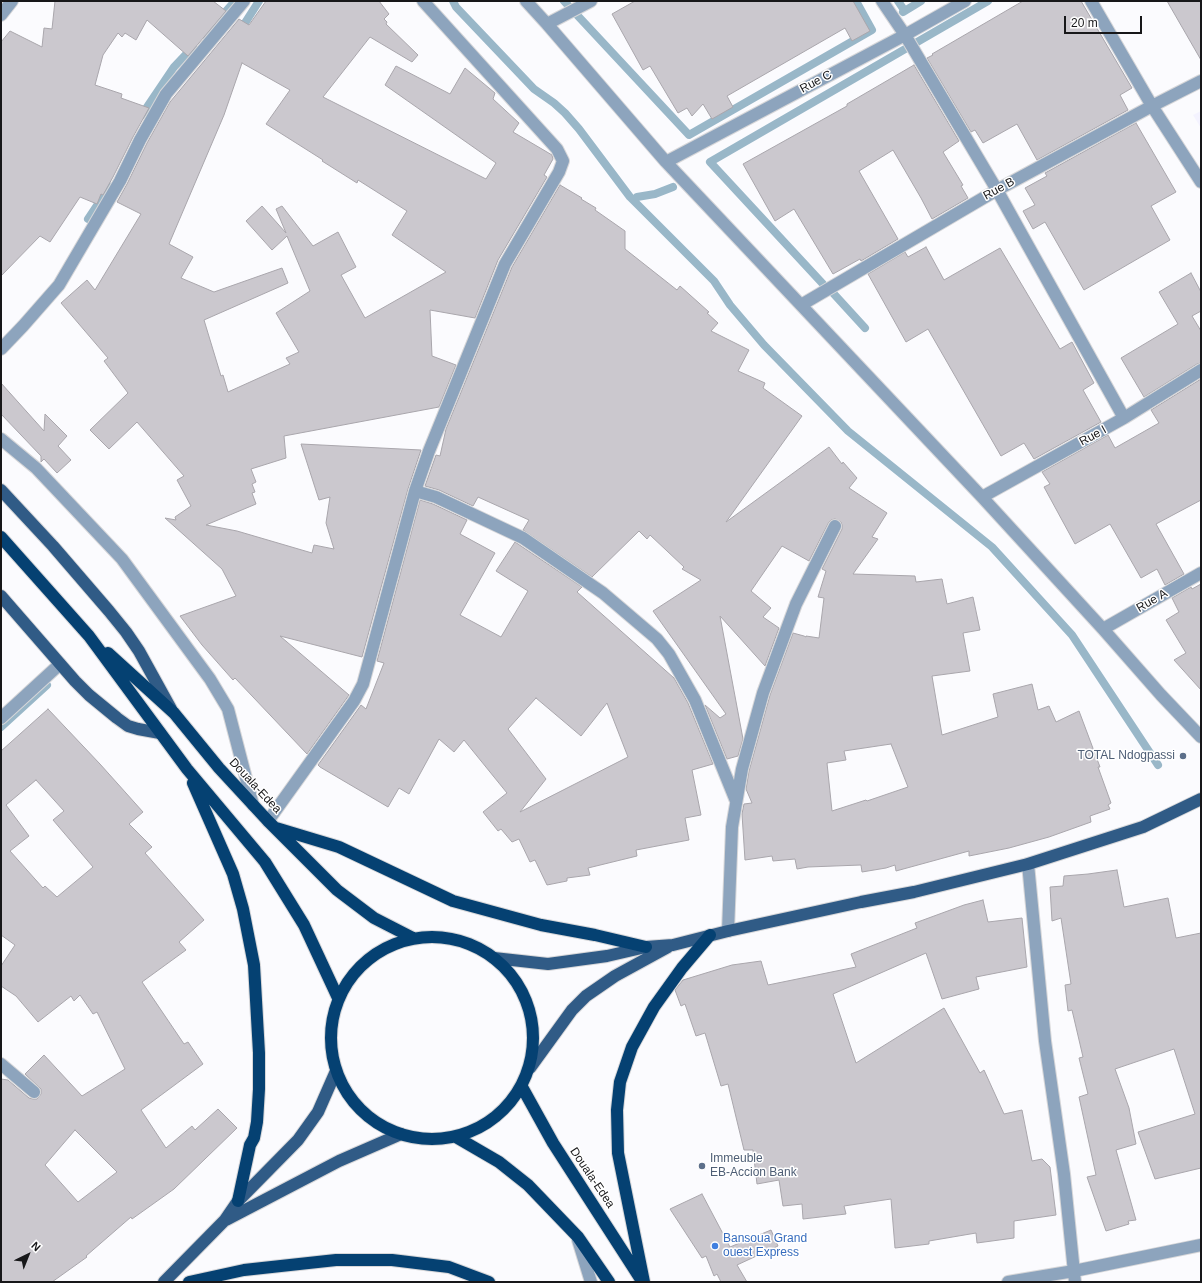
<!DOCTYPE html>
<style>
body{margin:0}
#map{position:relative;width:1202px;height:1283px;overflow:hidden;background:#fbfbfe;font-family:Helvetica,sans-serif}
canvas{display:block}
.frame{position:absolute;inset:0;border:2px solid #171719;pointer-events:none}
.north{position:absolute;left:8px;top:1235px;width:40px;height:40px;-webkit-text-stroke:3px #fff;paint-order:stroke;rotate:43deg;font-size:11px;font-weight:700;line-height:16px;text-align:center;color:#171719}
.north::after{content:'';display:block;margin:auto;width:14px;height:18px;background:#171719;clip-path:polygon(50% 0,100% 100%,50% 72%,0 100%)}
.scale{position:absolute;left:1064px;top:16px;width:78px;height:18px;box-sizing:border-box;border:2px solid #171719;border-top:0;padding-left:5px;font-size:12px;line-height:14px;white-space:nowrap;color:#171719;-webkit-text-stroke:3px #fff;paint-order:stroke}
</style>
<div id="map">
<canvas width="1202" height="1283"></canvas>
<div class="frame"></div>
<div class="north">N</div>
<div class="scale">20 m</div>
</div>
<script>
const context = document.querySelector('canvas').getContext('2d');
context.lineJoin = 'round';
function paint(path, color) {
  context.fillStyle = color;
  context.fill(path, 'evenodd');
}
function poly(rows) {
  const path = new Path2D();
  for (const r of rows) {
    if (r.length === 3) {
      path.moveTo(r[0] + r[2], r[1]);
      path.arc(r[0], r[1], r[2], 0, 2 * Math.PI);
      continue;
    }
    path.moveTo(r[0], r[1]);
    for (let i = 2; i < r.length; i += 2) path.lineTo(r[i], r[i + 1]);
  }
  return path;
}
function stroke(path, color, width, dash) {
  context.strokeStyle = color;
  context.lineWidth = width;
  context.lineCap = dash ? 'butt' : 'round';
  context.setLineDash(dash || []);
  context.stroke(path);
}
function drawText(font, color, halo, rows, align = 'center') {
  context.font = font + ' Helvetica,sans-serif';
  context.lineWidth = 3;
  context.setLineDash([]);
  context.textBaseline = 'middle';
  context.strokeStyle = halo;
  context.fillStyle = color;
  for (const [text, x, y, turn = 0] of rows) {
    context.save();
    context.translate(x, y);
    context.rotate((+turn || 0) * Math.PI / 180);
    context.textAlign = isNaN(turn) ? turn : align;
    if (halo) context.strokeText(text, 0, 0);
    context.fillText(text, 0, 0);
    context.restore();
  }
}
paint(poly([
 [1201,111,1201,128,1193,115]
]), '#f4f3ff');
stroke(poly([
 [453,1,456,7,534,89,554,103,565,113,579,129,630,197,714,281,730,305,764,345,848,431,992,547,1072,635,1158,765],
 [564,1,689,135,872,30,856,1],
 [898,1,904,10],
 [903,12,921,1],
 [245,23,259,1],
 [205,35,235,1],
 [141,116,174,67,193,47],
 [637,197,655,194,673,187],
 [88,219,100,201,107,185],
 [823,284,710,162,988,1],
 [833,293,865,328],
 [1,727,47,685]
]), '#99b7c8', 8);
const building = poly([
 [55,1,213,1,226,11,188,56,147,20,136,40,125,33,122,37,118,33,103,55,95,85,122,94,121,98,149,108,133,137,113,177,103,195,101,194,97,204,80,197,50,242,40,236,1,276,1,42,10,31,42,47,44,28,52,29,55,1],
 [266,1,379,1,389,14,384,19,387,22,386,24,418,55,412,62,370,37,323,97,486,179,496,163,385,85,396,66,450,94,465,68,495,93,493,99,519,123,513,132,552,155,553,159,544,175,547,177,498,260,475,318,430,310,432,356,456,365,439,407,284,436,286,458,251,469,256,482,252,484,255,492,252,493,256,504,206,525,237,531,312,553,314,545,334,549,326,523,330,497,319,500,301,444,421,450,408,489,362,657,280,636,349,695,307,754,235,678,233,680,202,645,180,616,236,596,222,569,165,518,176,520,175,517,191,506,177,480,184,476,137,422,109,449,90,430,128,393,104,361,108,358,61,303,87,280,95,290,141,214,117,202,127,184,147,143,170,102,239,19,249,25,266,1],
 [242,63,290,90,266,124,323,160,322,161,357,183,358,180,407,211,392,235,446,272,365,318,341,275,356,267,338,232,313,246,282,206,276,209,286,233,262,206,246,221,272,250,287,236,310,291,276,313,299,352,286,358,290,364,228,392,223,375,221,376,204,320,288,283,282,268,214,292,181,278,193,257,169,244,224,115,242,63],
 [635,1,853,1,870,31,852,41,845,28,727,96,733,107,712,119,703,104,692,116,687,108,678,113,650,66,643,70,612,14,635,1],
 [1023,1,1081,1,1132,88,1120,95,1128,110,1037,160,1017,124,983,143,975,130,971,132,927,58,933,55,932,54,1023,1],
 [1167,1,1201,1,1201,60,1167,1],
 [914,65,959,141,943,152,963,185,961,186,968,198,932,219,921,198,893,150,859,171,898,239,861,261,860,259,833,274,794,209,775,221,743,164,847,106,847,104,914,65],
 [1136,123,1176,192,1151,206,1170,240,1084,290,1045,222,1033,229,1023,211,1035,205,1025,188,1047,176,1045,173,1136,123],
 [560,185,582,198,581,199,596,208,595,210,625,231,625,249,677,290,680,286,709,312,707,313,718,323,711,331,749,350,738,371,765,383,763,388,802,416,726,522,829,447,842,464,843,462,857,478,849,488,887,513,872,537,878,539,853,574,915,576,916,582,942,579,947,604,973,597,980,630,963,633,970,671,932,676,942,735,998,717,993,694,1032,684,1038,710,1049,706,1056,722,1079,711,1100,767,1098,767,1111,803,1108,805,1110,809,1090,816,1091,822,1049,837,1009,848,969,856,969,851,896,871,895,865,886,868,862,872,861,865,808,867,797,869,795,859,773,861,772,856,745,860,742,814,744,804,752,803,746,789,749,771,770,695,793,633,804,636,806,637,806,636,819,638,824,598,818,597,826,571,822,569,842,529,842,525,841,522,835,519,831,520,829,522,809,561,782,546,751,591,771,608,763,617,779,628,765,666,720,616,743,739,738,756,727,759,705,705,720,718,726,714,653,611,701,580,682,569,684,567,650,535,647,539,639,531,592,577,523,530,529,520,478,497,473,506,439,490,425,486,436,455,440,456,446,429,512,267,560,185],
 [891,744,908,787,867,801,866,800,832,811,827,763,846,760,844,751,891,744],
 [926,247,944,280,1000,248,1060,349,1072,342,1094,383,1083,390,1101,422,1034,459,1024,443,1001,456,928,329,906,342,868,274,905,252,908,257,926,247],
 [1191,273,1201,292,1201,311,1192,316,1201,331,1201,363,1197,364,1144,397,1121,358,1178,324,1159,292,1191,273],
 [1201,379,1201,500,1156,524,1184,574,1165,585,1157,569,1141,578,1110,524,1075,544,1044,487,1050,484,1042,472,1108,435,1115,448,1159,423,1151,410,1201,379],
 [1,383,44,431,45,414,67,436,58,446,71,460,57,473,44,459,41,462,41,456,1,414,1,383],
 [420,500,433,504,467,520,460,534,495,553,460,615,501,637,528,591,496,571,515,542,582,587,577,592,674,678,688,703,713,764,692,770,701,815,685,818,689,840,636,850,637,856,588,868,590,875,567,878,567,881,547,885,535,860,530,862,519,839,512,842,501,829,498,831,483,812,507,793,464,740,454,752,439,739,409,794,399,788,388,807,320,767,318,765,361,705,366,709,384,663,377,661,420,500],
 [536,698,581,736,607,703,628,757,520,812,546,779,508,729,536,698],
 [1201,584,1201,690,1174,660,1186,653,1166,620,1179,612,1172,598,1191,587,1192,589,1201,584],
 [48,709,100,764,143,812,129,824,152,847,145,853,204,920,179,942,186,950,142,982,184,1044,188,1042,203,1064,141,1110,166,1148,192,1126,195,1130,218,1109,237,1128,174,1189,132,1219,131,1217,86,1256,87,1257,52,1282,1,1282,1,1079,8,1080,29,1098,33,1099,37,1099,41,1094,41,1089,25,1074,44,1055,82,1096,125,1069,97,1012,93,1014,80,995,74,1001,71,996,38,1022,16,996,1,986,1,966,15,945,1,935,1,751,48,709],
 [36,780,64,811,53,820,93,867,57,897,45,886,43,888,10,851,29,836,6,805,36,780],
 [75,1130,117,1172,78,1202,45,1165,75,1130],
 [1117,870,1124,907,1168,898,1176,938,1201,933,1201,1168,1155,1179,1138,1132,1195,1114,1174,1049,1115,1069,1129,1108,1136,1144,1116,1150,1136,1220,1128,1221,1129,1224,1106,1231,1087,1177,1096,1175,1079,1097,1088,1094,1079,1058,1083,1057,1072,1010,1068,1011,1065,985,1071,984,1061,918,1052,921,1050,887,1063,886,1064,876,1088,874,1117,870],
 [983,900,988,922,1022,918,1027,967,976,977,979,989,942,999,926,953,833,994,856,1063,944,1008,980,1073,984,1070,1004,1114,1022,1110,1032,1161,1042,1159,1050,1167,1056,1215,1014,1221,1014,1238,977,1243,976,1233,929,1241,929,1244,895,1248,891,1199,844,1206,846,1214,803,1219,802,1204,783,1206,779,1180,757,1184,753,1150,744,1150,728,1084,721,1086,705,1033,696,1036,685,1004,681,1006,675,990,683,980,732,965,761,961,768,985,856,967,851,954,917,928,915,923,964,905,983,900],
 [702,1194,730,1247,771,1230,778,1246,737,1265,747,1282,721,1282,717,1274,714,1276,706,1256,702,1258,670,1209,702,1194]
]);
paint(building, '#cbc8ce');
stroke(building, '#a9a6ac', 1);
const minor = poly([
 [526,1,547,24,666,162,982,497,1103,629,1161,695,1201,737],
 [882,1,905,35,997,190,1124,418],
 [1091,1,1152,106,1201,182],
 [1,15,12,1],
 [547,24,591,1],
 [666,162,905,35,965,1],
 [801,305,997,190,1152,106,1201,81],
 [1,349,23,326,59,285,120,181,140,140,166,94,244,1],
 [1,439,36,468,122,559,210,679,228,709,253,805],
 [415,491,436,497,523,538,603,593,657,639,669,654,695,700,736,801],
 [982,497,1124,418,1201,370],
 [1103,629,1201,573],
 [1,718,60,664],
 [268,821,354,701,363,684,415,491,429,451,505,264,559,172,563,161,557,149,423,1],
 [1028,864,1045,1041,1064,1174,1075,1282],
 [728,931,732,827,742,769,763,693,796,604,835,526],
 [1,1064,34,1092],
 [578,1240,591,1282],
 [1008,1282,1074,1271,1201,1245]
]);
const major = poly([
 [1,490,53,546,109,611,126,632,139,651,171,709],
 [1,596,75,681,89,695,117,718,128,726,138,729,160,733],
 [494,958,548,964,607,956,646,947,673,945,728,931,861,902,914,892,1028,864,1143,827,1201,799],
 [530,1068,572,1010,586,996,615,976,668,947],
 [226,1220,339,1161,401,1134],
 [164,1282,225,1220,238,1201,298,1140,318,1112,336,1071]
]);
const highway = poly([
 [1,537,89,636,187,769,265,862,304,925,338,998],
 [108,653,174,713,219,768,268,821,337,890,374,918,413,938],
 [193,783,233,874,243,909,254,965,259,1053,259,1089,257,1122,254,1138,250,1145,238,1201],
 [276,828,339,847,453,901,541,925,595,935,646,947],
 [432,1038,101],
 [522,1087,553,1143,640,1278],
 [456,1137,499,1162,528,1185,578,1237,609,1282],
 [189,1282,244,1270,336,1260,392,1260,449,1267,489,1282],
 [644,1282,618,1153,617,1110,620,1082,632,1047,654,1007,682,968,710,935]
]);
stroke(minor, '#d7d7d9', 14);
stroke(major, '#d7d7d9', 14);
stroke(highway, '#d7d7d9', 14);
stroke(minor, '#8da4bd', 12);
stroke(major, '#305b86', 12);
stroke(highway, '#054172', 12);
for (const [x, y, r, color] of [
 [1183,756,4,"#5c6f8a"],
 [702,1166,4,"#5c6f8a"],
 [715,1246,4,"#3f7fe0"]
]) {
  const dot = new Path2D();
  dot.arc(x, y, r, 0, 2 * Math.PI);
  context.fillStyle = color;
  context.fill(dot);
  stroke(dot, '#fff', 1.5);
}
drawText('12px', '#171719', '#fff', [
 ["Rue C",816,82,-28],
 ["Rue B",999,189,-29],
 ["Rue I",1093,436,-29],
 ["Rue A",1152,601,-30],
 ["Douala-Edea",255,786,47],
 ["Douala-Edea",592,1178,56]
]);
drawText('12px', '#4e5e75', '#fff', [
 ["TOTAL Ndogpassi",1175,756],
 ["Immeuble",710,1159,"left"],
 ["EB-Accion Bank",710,1173,"left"]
], 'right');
drawText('12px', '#366cbe', '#fff', [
 ["Bansoua Grand",723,1239],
 ["ouest Express",723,1253]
], 'left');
</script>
